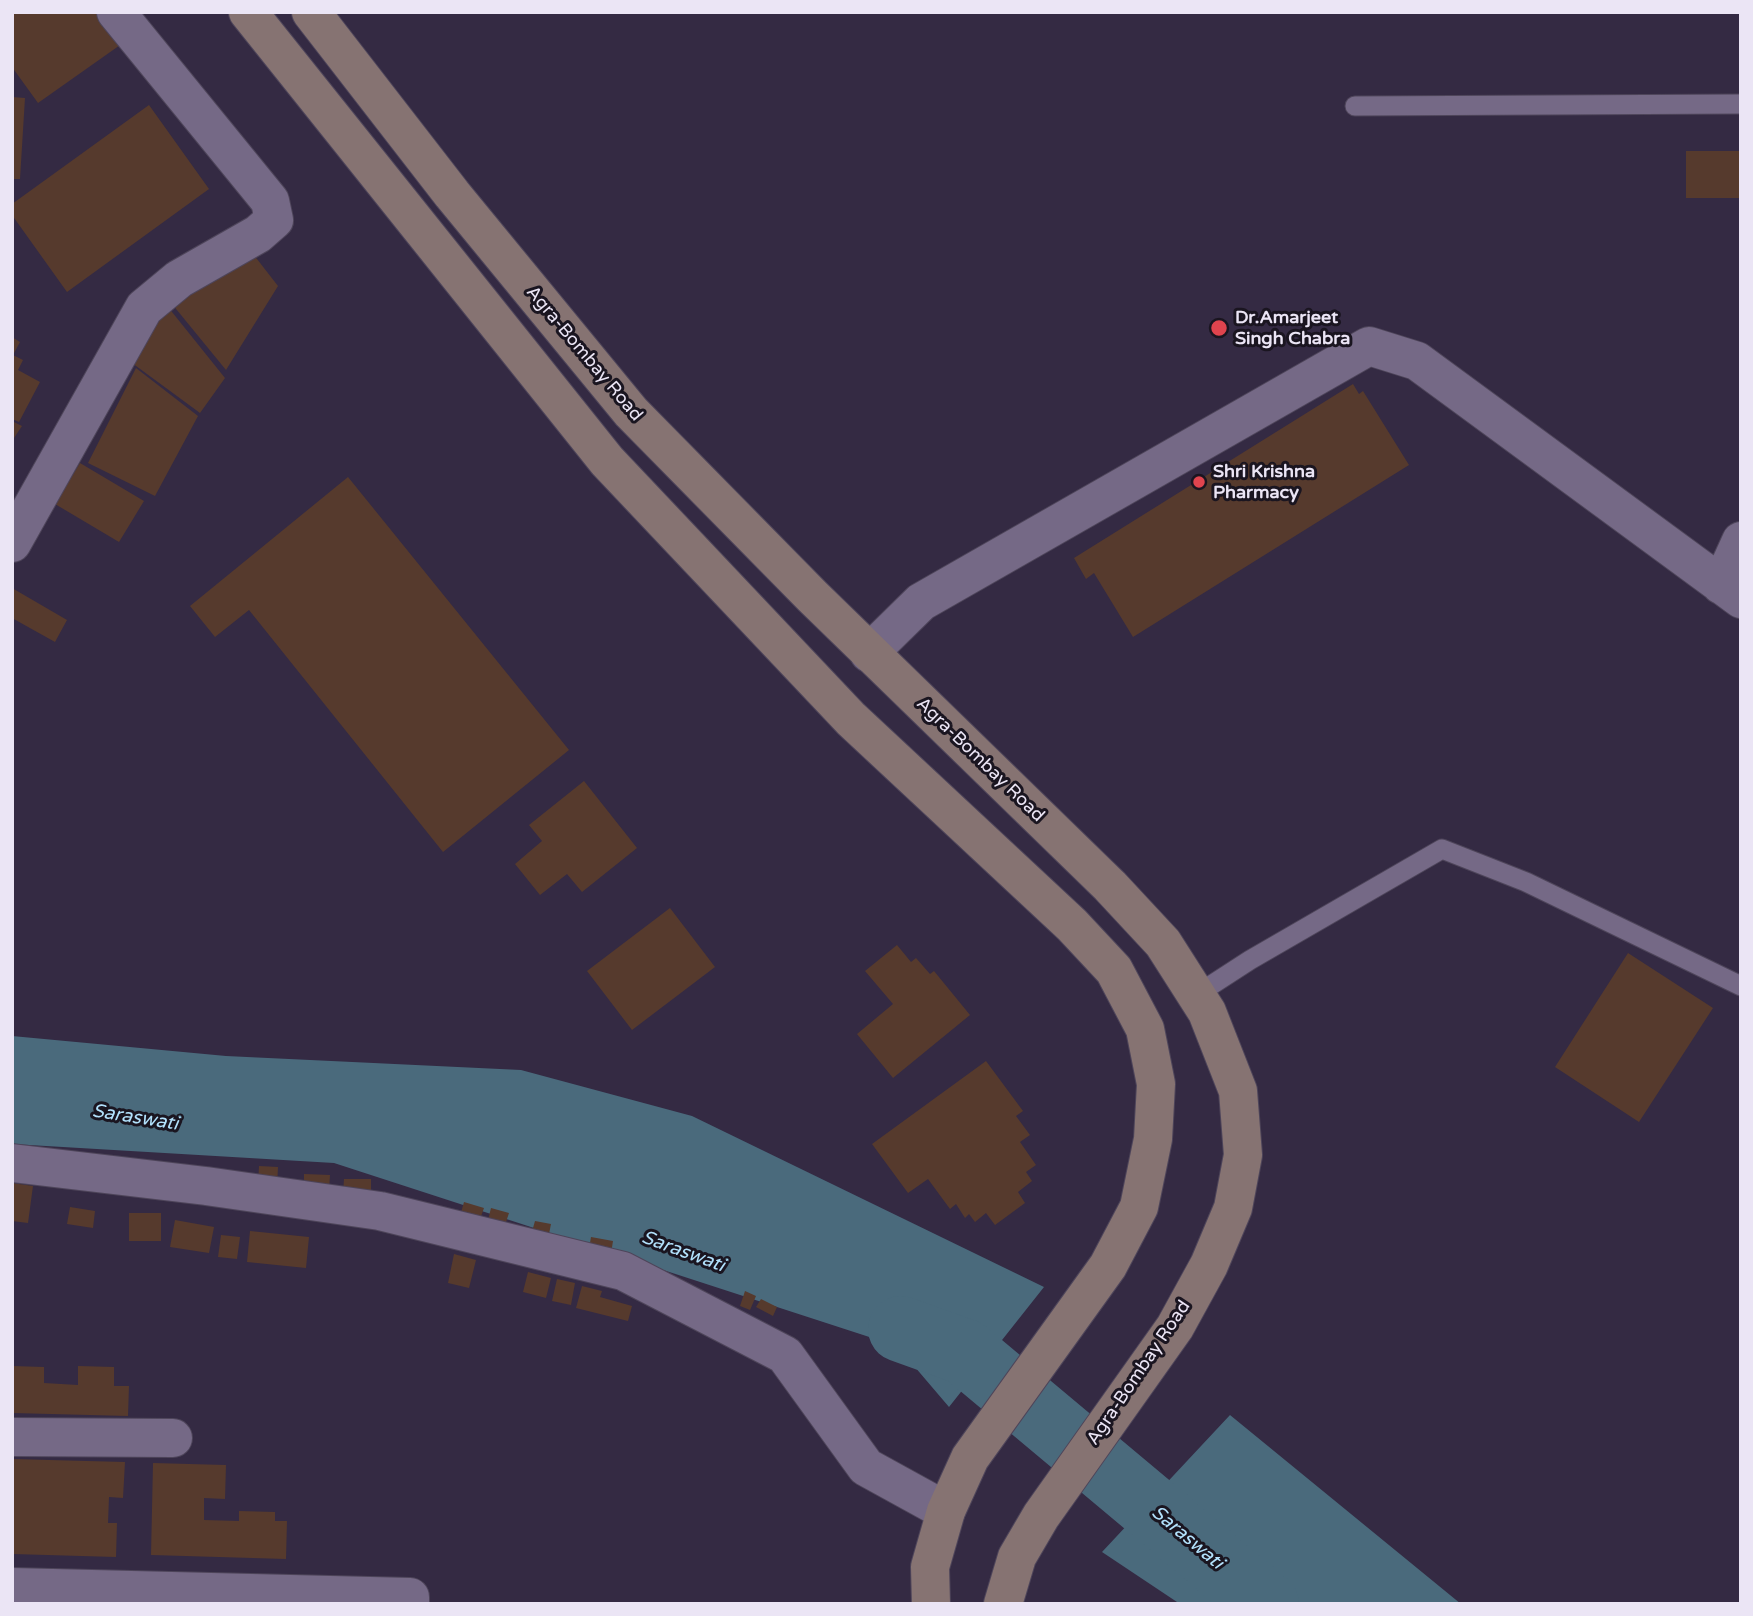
<!DOCTYPE html>
<style>
body{margin:0}
#map{position:relative;width:1753px;height:1616px;overflow:hidden;background:#342a43;font-family:"Varela Round",sans-serif}
canvas{display:block}
.frame{position:absolute;inset:0;border:14px solid #ebe5f5;pointer-events:none}
</style>
<div id="map">
<canvas width="1753" height="1616"></canvas>
<div class="frame"></div>
</div>
<script>
const context = document.querySelector('canvas').getContext('2d');
context.lineJoin = 'round';
function paint(path, color) {
  context.fillStyle = color;
  context.fill(path, 'evenodd');
}
function poly(rows) {
  const path = new Path2D();
  for (const r of rows) {
    path.moveTo(r[0], r[1]);
    for (let i = 2; i < r.length; i += 2) path.lineTo(r[i], r[i + 1]);
  }
  return path;
}
function stroke(path, color, width, dash) {
  context.strokeStyle = color;
  context.lineWidth = width;
  context.lineCap = dash ? 'butt' : 'round';
  context.setLineDash(dash || []);
  context.stroke(path);
}
function drawText(font, color, halo, rows, align = 'center') {
  context.font = font + ' "Varela Round",sans-serif';
  context.lineWidth = 6;
  context.setLineDash([]);
  context.textBaseline = 'middle';
  context.strokeStyle = halo;
  context.fillStyle = color;
  for (const [text, x, y, turn = 0] of rows) {
    context.save();
    context.translate(x, y);
    context.rotate((+turn || 0) * Math.PI / 180);
    context.textAlign = isNaN(turn) ? turn : align;
    if (halo) context.strokeText(text, 0, 0);
    context.fillText(text, 0, 0);
    context.restore();
  }
}
paint(poly([
 [12,1036,226,1056,521,1070,692,1116,1044,1287,949,1407,897,1346,334,1163,12,1144],
 [1230,1415,1461,1604,1180,1604,1102,1552]
]), '#4a6a7c');
stroke(poly([
 [901,1329,965,1352,1266,1604]
]), '#4a6a7c', 66);
paint(poly([
 [12,12,101,12,123,43,38,103,12,67,12,49,14,47,12,45],
 [12,97,25,98,20,179,12,179],
 [149,105,209,189,67,292,12,215,12,204],
 [1686,151,1741,151,1741,198,1686,198],
 [250,250,278,286,226,370,172,304],
 [168,307,225,378,200,413,132,363],
 [12,337,20,342,13,355,23,360,18,370,40,382,19,422,12,419],
 [136,368,198,416,155,496,88,463],
 [1353,384,1359,394,1363,391,1409,465,1133,637,1094,573,1086,579,1074,558],
 [12,421,22,426,12,441],
 [80,463,144,501,119,542,55,504],
 [348,477,569,750,443,852,249,610,215,637,190,606],
 [12,588,67,620,55,642,12,618],
 [584,781,637,848,582,892,567,874,540,895,515,864,542,841,529,825],
 [670,908,715,967,632,1030,587,971],
 [897,945,911,962,916,958,930,974,934,971,970,1015,893,1078,857,1034,893,1004,865,971],
 [1628,953,1713,1008,1639,1122,1555,1067],
 [986,1061,1023,1111,1016,1116,1030,1135,1020,1142,1036,1165,1026,1172,1032,1181,1018,1192,1025,1203,995,1225,986,1213,975,1222,969,1214,965,1218,956,1204,950,1209,928,1179,908,1193,872,1144],
 [259,1166,278,1167,277,1187,258,1186],
 [304,1174,330,1175,329,1191,304,1189],
 [344,1179,371,1179,371,1195,343,1193],
 [12,1183,33,1186,28,1223,12,1221],
 [464,1202,484,1208,479,1222,460,1216],
 [70,1207,95,1211,93,1228,67,1224],
 [491,1208,509,1213,504,1228,487,1224],
 [129,1213,161,1213,161,1241,129,1241],
 [175,1220,214,1227,209,1253,170,1247],
 [535,1221,551,1224,548,1239,531,1235],
 [250,1231,309,1237,306,1268,247,1262],
 [221,1235,240,1237,237,1259,218,1257],
 [591,1237,613,1241,610,1260,588,1255],
 [454,1254,476,1260,469,1288,448,1283],
 [528,1272,551,1278,546,1298,523,1292],
 [557,1279,575,1283,571,1305,552,1301],
 [582,1286,602,1291,600,1297,632,1306,628,1321,576,1308],
 [745,1291,756,1296,750,1310,740,1306],
 [761,1299,777,1307,773,1316,756,1307],
 [12,1366,44,1367,44,1383,78,1385,78,1366,114,1367,114,1386,129,1386,128,1416,12,1413],
 [12,1459,125,1462,123,1498,109,1497,108,1523,117,1523,116,1557,12,1554],
 [153,1463,226,1465,225,1499,204,1498,204,1520,239,1521,239,1511,275,1512,275,1521,287,1521,286,1559,151,1555]
]), '#563a2d');
const service = poly([
 [1355,106,1741,104],
 [1196,995,1250,960,1442,849,1526,882,1741,986]
]);
const minor = poly([
 [12,543,144,308,179,279,258,234,274,220,270,201,116,12],
 [1721,585,1741,541],
 [869,653,921,602,1369,346,1417,361,1741,599],
 [12,1163,206,1186,380,1211,623,1271,785,1355,866,1467,946,1511],
 [12,1437,173,1438],
 [12,1587,410,1597,410,1604]
]);
const secondary = poly([
 [248,12,607,461,851,719,1072,925,1114,970,1145,1029,1156,1084,1153,1139,1139,1207,1108,1266,970,1458,946,1511,930,1567,931,1604],
 [311,12,452,194,631,412,812,596,1110,886,1163,943,1207,1012,1238,1091,1243,1155,1233,1208,1209,1265,1175,1327,1041,1516,1017,1557,1003,1604]
]);
stroke(service, '#4e455a', 21);
stroke(minor, '#4e455a', 40);
stroke(secondary, '#4e455a', 40);
stroke(service, '#756986', 19);
stroke(minor, '#756986', 38);
stroke(secondary, '#867372', 38);
for (const [x, y, r, color] of [
 [1219,328,9,"#e0444e"],
 [1199,482,7,"#e0444e"]
]) {
  const dot = new Path2D();
  dot.arc(x, y, r, 0, 2 * Math.PI);
  context.fillStyle = color;
  context.fill(dot);
  stroke(dot, '#1a1520', 2.5);
}
drawText('bold 18px', '#ebe5f5', '#1a1520', [
 ["Dr.Amarjeet",1235,318],
 ["Singh Chabra",1235,339],
 ["Shri Krishna",1213,472],
 ["Pharmacy",1213,493]
], 'left');
drawText('18px', '#ebe5f5', '#1a1520', [
 ["Agra-Bombay Road",584,354,50],
 ["Agra-Bombay Road",980,760,44],
 ["Agra-Bombay Road",1139,1373,-56]
]);
drawText('italic 19px', '#b2e1fc', '#1a1520', [
 ["Saraswati",135,1118,9],
 ["Saraswati",683,1252,20],
 ["Saraswati",1187,1538,40]
]);
</script>
